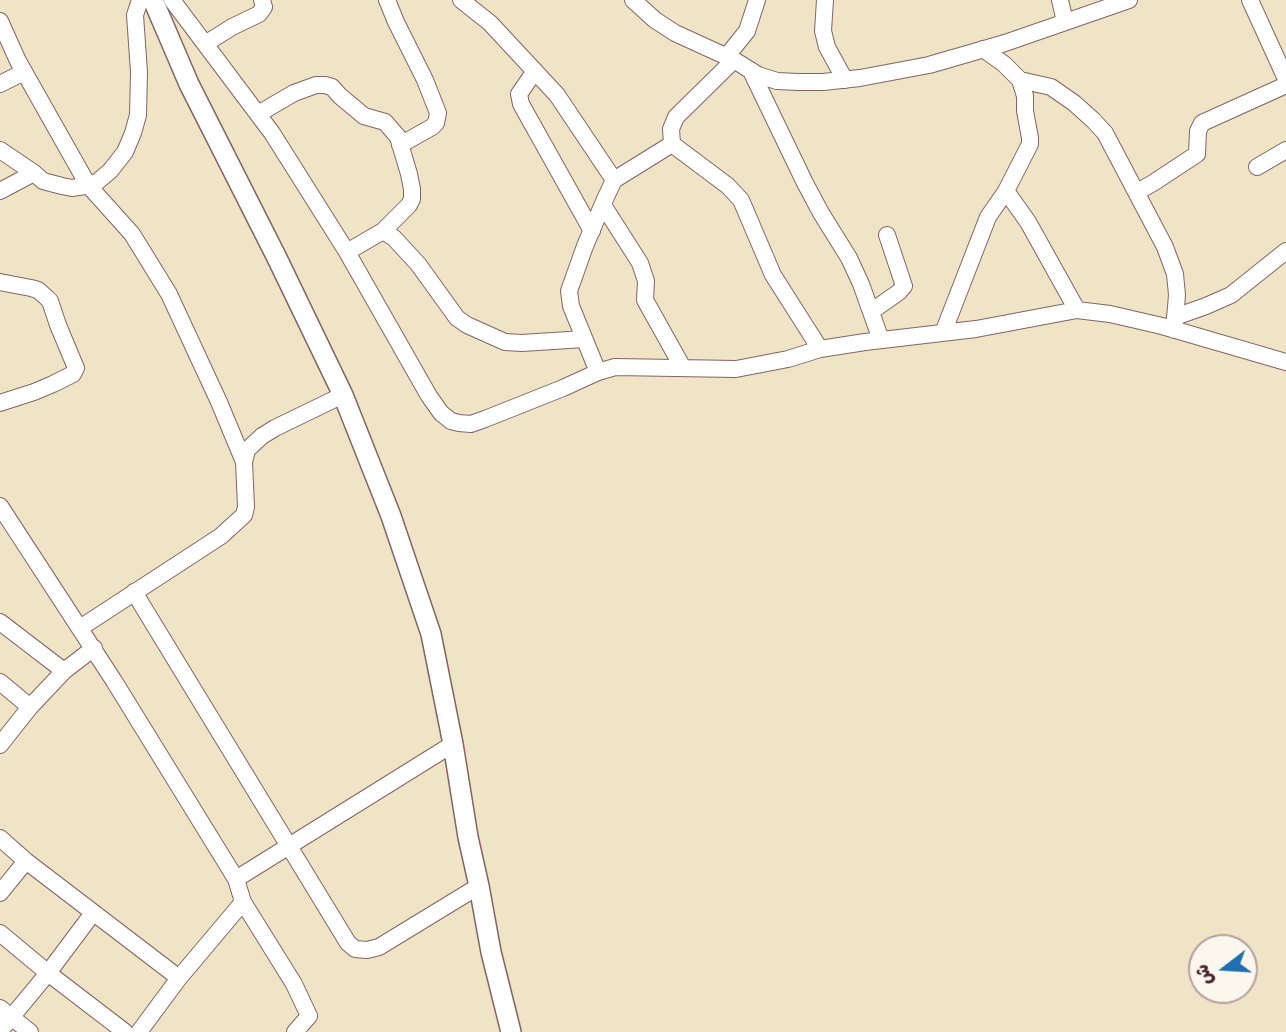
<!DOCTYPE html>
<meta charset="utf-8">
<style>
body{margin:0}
#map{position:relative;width:1286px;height:1032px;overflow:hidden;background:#efe4c6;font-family:"Balsamiq Sans","Playpen Sans Arabic",sans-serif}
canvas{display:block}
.north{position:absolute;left:1188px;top:934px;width:70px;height:70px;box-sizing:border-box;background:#fbf7ec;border:2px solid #b4a19f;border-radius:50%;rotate:253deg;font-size:19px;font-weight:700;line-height:28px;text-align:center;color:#4a1f2b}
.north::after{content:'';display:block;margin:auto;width:24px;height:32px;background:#1f6fb2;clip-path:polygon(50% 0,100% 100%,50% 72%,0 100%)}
</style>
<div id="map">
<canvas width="1286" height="1032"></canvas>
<div class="north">ش</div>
</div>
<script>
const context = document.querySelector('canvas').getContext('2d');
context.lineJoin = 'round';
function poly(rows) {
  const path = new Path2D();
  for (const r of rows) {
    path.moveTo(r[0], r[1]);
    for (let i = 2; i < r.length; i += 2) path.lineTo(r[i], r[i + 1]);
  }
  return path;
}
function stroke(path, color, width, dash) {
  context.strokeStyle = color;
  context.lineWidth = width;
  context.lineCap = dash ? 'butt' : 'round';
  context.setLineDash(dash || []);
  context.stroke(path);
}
const minor = poly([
 [172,0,272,133,347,252,429,396,441,413,451,421,459,423,471,424,485,419,563,388,598,372,615,367,736,369,788,359,820,349,865,342,976,329,1077,310,1110,314,1162,326,1286,362],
 [387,0,396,22,425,80,438,113,436,123,432,127,400,145],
 [461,0,490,23,557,95,614,180],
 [633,0,655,20,675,33,734,60,758,75,777,81,798,82,823,82,860,78,929,65,1005,43,1129,0],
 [825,0,823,31,827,47,845,80],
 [1060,0,1065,22],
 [1250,0,1286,79],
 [0,21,18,61,88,185,132,234,169,294,219,402,244,462],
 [205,44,232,27,259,14,264,7,262,0],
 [726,57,747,31,757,0],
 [535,71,519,94,521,104,592,231],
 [751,71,805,183,821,213,849,258,861,284,881,340],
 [1020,80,1051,87,1074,103,1093,120,1105,133,1165,247,1175,274,1177,295,1174,330],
 [0,84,24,72],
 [258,114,294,93,316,85,325,85,332,87,340,96,364,116,385,122,398,137,409,174,412,189,412,199,409,205,383,231,347,252],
 [672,144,728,186,741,200,773,275,820,349],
 [0,150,34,173,43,181,62,186,72,188,85,186,97,182,110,171,125,152,133,133,138,115,139,72,135,15,140,0],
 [1257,167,1286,150],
 [0,191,34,173],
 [1006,191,1028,222,1077,310],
 [1137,192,1153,183,1197,154,1198,131,1202,123,1286,85],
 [603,205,640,263,646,281,645,300,683,368],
 [383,231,394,238,418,264,457,318,467,325,505,342,522,343,584,339],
 [0,282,31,288,38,290,47,298,50,301,58,325,76,368,73,374,53,384,34,392,0,403],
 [872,311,899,292,904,286,887,235],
 [1175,317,1206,306,1231,295,1286,251],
 [943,333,988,217,1006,191,1030,144,1030,138,1025,111,1025,96,1020,80,1004,64,983,49],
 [598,372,571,306,569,291,585,246,605,199,614,180,672,144,671,129,676,117,734,60],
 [0,506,114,681,236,879,243,902,294,984,309,1016,295,1032],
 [134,592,348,943,355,949,367,950,379,947,479,886],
 [0,622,64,671],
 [80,628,221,536,244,515,246,507,244,462,247,450,262,436,275,428,343,395],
 [0,682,30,707],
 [0,745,30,707,64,671,94,648],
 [0,838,26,861,179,978,243,902],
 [236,879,453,744],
 [0,893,26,861],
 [0,933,48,973,125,1032],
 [0,1008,30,1032],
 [0,1031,48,973,93,913],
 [139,1032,179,978]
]);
const tertiary = poly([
 [153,0,189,84,277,258,343,395,391,516,431,634,453,744,468,837,479,886,491,952,511,1032]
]);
stroke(minor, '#846461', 18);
stroke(tertiary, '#846461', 22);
stroke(minor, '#fff', 16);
stroke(tertiary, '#fff', 19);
</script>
